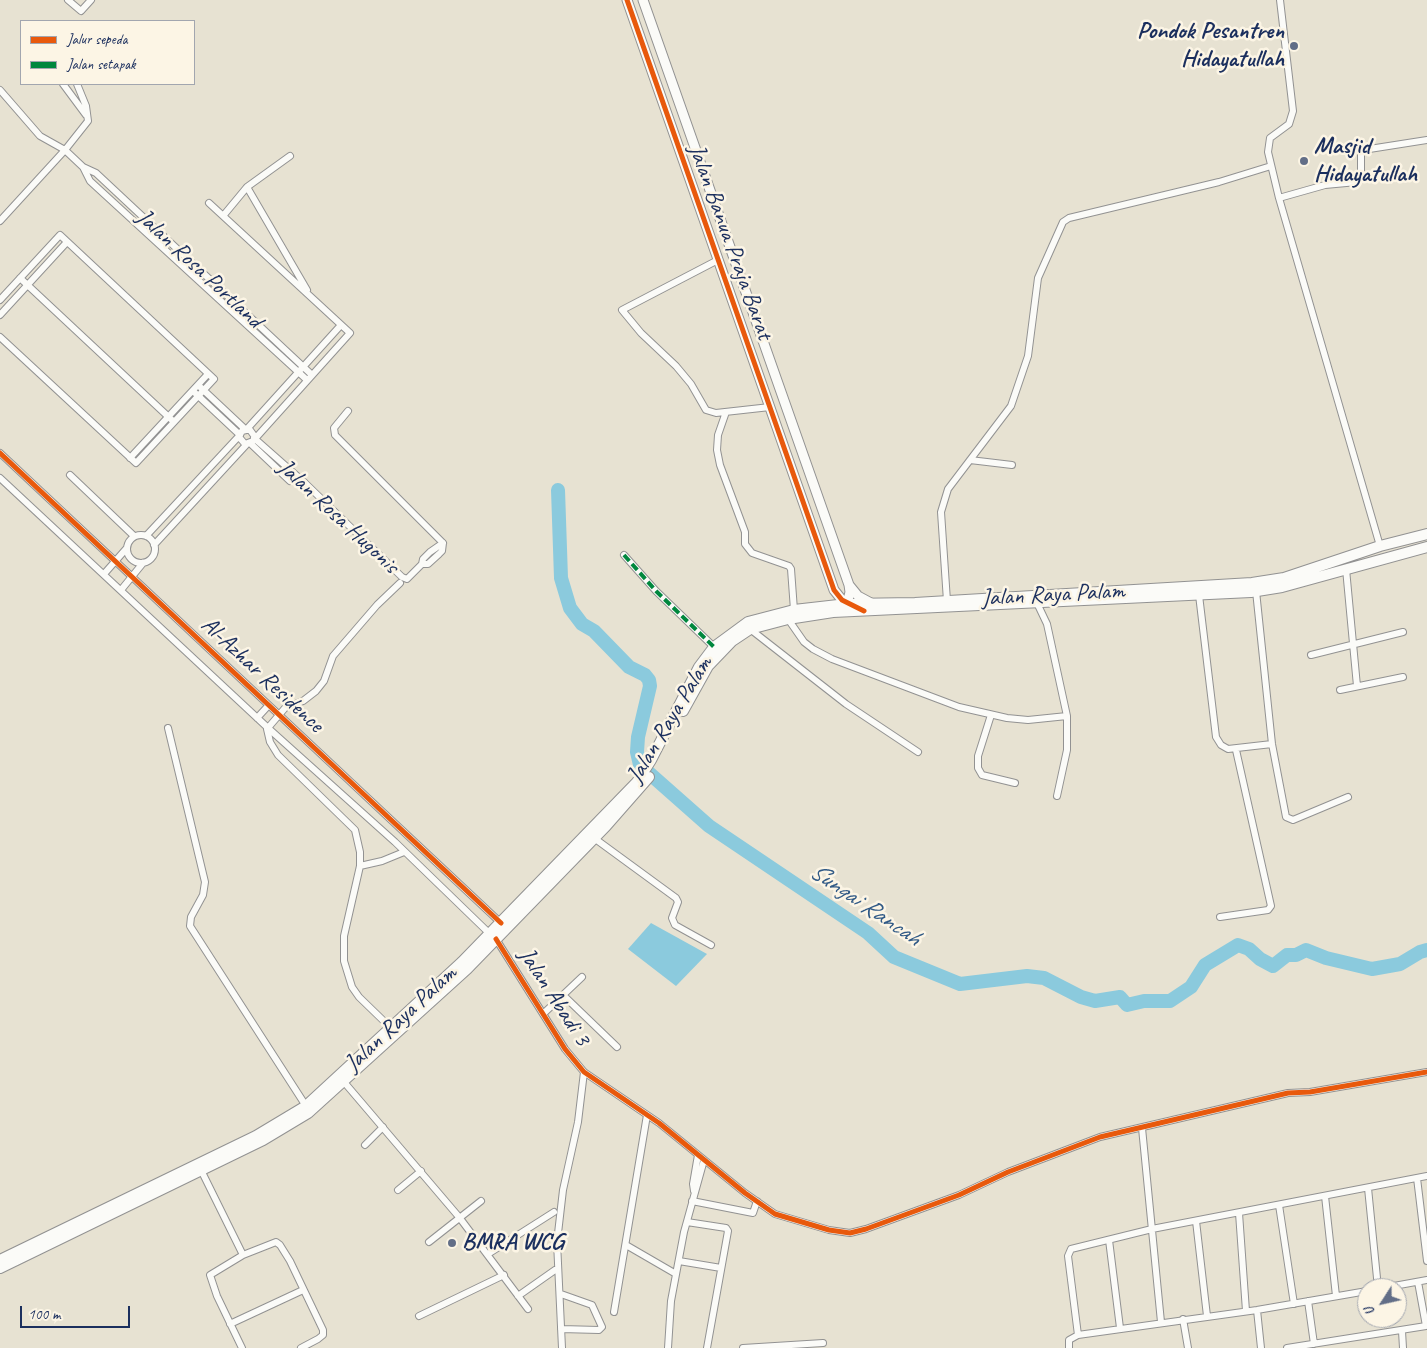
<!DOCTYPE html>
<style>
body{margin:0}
#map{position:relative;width:1427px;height:1348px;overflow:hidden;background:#e7e2d2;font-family:Caveat,sans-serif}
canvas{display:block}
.legend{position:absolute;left:20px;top:20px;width:175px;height:65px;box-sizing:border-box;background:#fcf5e5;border:1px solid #a2a6af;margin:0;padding:6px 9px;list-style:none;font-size:15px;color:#1b2f5e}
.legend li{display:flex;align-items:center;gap:10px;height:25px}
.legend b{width:25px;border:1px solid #a2a6af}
.north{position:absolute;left:1357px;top:1278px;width:50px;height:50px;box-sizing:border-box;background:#fcf5e5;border:1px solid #a2a6af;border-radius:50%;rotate:235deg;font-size:14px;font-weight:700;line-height:20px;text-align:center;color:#1b2f5e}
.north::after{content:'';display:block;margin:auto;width:18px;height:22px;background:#626e87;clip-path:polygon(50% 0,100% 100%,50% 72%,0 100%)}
.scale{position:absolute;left:20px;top:1306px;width:110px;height:22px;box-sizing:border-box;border:2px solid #1b2f5e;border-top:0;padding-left:6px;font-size:15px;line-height:18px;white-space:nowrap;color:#1b2f5e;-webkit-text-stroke:4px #fcf5e5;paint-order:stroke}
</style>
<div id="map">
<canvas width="1427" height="1348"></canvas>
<ul class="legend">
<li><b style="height:6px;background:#e8590c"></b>Jalur sepeda</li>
<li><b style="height:6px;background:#00873e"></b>Jalan setapak</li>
</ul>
<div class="north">U</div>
<div class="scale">100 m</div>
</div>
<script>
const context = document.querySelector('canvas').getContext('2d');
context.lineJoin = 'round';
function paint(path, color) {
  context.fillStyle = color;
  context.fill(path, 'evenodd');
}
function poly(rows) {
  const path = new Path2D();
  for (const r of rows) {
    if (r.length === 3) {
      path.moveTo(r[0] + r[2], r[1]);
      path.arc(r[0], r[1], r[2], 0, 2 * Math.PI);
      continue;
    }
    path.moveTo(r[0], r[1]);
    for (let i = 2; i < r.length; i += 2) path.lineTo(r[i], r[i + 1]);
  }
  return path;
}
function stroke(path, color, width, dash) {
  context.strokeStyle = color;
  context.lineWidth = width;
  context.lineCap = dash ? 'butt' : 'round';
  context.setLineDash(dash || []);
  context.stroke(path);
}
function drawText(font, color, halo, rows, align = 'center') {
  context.font = font + ' Caveat,sans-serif';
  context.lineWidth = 5;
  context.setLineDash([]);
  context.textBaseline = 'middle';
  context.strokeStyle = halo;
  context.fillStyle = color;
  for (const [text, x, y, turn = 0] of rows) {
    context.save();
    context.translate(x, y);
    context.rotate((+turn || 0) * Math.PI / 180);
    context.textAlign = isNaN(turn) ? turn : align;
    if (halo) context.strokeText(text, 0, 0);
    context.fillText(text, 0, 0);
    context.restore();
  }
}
paint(poly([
 [651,923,707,954,676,986,628,949]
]), '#8bcadd');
stroke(poly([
 [558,490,561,578,570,608,582,624,594,631,629,667,645,675,649,680,650,686,638,737,637,752,640,765,709,826,868,933,894,957,960,984,1027,976,1044,978,1081,997,1095,1001,1120,997,1127,1005,1144,1001,1170,1001,1191,987,1205,965,1238,945,1249,949,1260,959,1273,966,1287,955,1296,955,1306,950,1326,958,1372,969,1400,964,1420,952,1427,950]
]), '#8bcadd', 14);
const street = poly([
 [68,0,81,11,91,0],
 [63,84,86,115],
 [0,90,40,136,65,150,83,167,96,173,312,375],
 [83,167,90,181,307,380],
 [247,187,307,290],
 [1279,198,1268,152,1270,138,1289,124,1293,111,1280,0],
 [209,203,350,333,253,441,245,444,239,437,242,431,246,430,250,430,255,437],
 [223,216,247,187,290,156],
 [0,221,65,150,88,121,86,106,77,84],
 [716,261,622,310,641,333,676,366,691,384,706,410,716,413,770,407],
 [20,278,174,422],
 [0,300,60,235,214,379,136,463,0,337],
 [0,315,67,242],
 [198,385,246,430,341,325],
 [726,412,718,435,717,450,720,465,745,532,745,544,752,553,789,566,791,569,794,610],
 [254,438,305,483,402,577,407,579,422,564,428,564,439,554,442,551,443,543,335,435,334,428,348,411],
 [250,443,290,481],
 [0,453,501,923],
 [130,458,208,374],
 [970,460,1012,465],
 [70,475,134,536],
 [0,478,268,728,395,842,490,934],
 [141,549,14],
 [146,536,240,435,193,391],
 [154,545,247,444],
 [1380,546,1279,198,1325,185,1357,182,1361,176,1361,153,1363,150,1427,140],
 [624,555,656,591,714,647],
 [422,564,423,559,430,552,443,543],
 [1346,569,1357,686],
 [104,574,126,549],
 [121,590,143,563],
 [1256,591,1272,744,1286,817,1293,820,1348,797],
 [1199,595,1216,737,1221,745,1228,749,1272,744],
 [947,601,941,512,948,489,1011,406,1028,356,1038,278,1063,222,1069,218,1219,182,1271,166],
 [788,619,804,642,813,649,832,659,959,707,1007,718,1028,720,1067,716,1047,624,1037,603],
 [750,629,846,704,918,752],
 [1311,655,1403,632],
 [1340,690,1403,677],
 [991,715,978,756,978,768,982,775,1015,783],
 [257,718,268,706],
 [168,728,205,882,203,895,191,917,190,926,306,1106],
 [1057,796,1067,750,1067,716],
 [594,838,676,898,678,902,672,918,675,925,711,945],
 [360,866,382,861,404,852],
 [1220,917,1268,910,1271,906,1236,750],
 [496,939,565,1049,584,1072,659,1123,745,1193,775,1214,829,1230,850,1233,866,1229,959,1195,1008,1172,1100,1137,1288,1093,1310,1092,1427,1072],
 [563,995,582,977],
 [543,1014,563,995,617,1047],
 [392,1029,359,997,352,987,344,961,344,936,360,866,360,852,355,830,278,755,270,742,267,729,285,708,303,701,316,691,324,681,333,656,377,605,400,583],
 [344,1082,459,1217,528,1309],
 [1142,1128,1161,1322],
 [365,1145,383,1127],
 [201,1170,243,1255],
 [1417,1178,1427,1261],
 [1368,1188,1378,1288],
 [398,1190,421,1171],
 [694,1191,693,1184,698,1155],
 [1325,1196,1336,1296],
 [692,1201,753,1213,757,1201],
 [1279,1205,1294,1304],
 [1239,1213,1246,1311],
 [1196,1221,1207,1316],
 [687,1222,726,1228,728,1231,707,1348],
 [1109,1240,1120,1328],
 [429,1242,481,1201],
 [626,1245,676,1274],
 [488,1254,554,1212],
 [679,1261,721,1268],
 [1383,1288,1427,1280],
 [561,1294,592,1305,602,1327,599,1330,561,1329],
 [518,1296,555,1270],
 [1308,1301,1314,1344],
 [1257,1310,1261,1348],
 [614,1312,647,1115],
 [419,1316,504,1275],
 [1183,1319,1188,1348],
 [230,1324,303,1290],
 [1402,1331,1403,1348],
 [1078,1335,1068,1256,1071,1249,1152,1229,1427,1176],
 [242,1348,217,1296,210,1275,243,1255,276,1242,280,1245,290,1261,323,1330,323,1335,318,1339,301,1348],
 [562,1348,557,1242,563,1190,578,1122,584,1072],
 [668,1348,671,1301,684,1232,704,1160],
 [743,1348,823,1343],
 [1069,1348,1069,1340,1078,1335,1257,1310,1367,1291],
 [1287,1348,1426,1326,1418,1282]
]);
const secondary = poly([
 [627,0,834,590,842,600,850,605],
 [643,0,849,585,850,592,847,604],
 [849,585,858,596,871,603]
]);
const primary = poly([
 [683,711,708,666,732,641,750,629,788,619,833,612,1251,592,1282,587,1427,547],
 [0,1260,256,1136,306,1106,462,962,637,782,651,760,699,667,714,647,748,622,794,610,847,604,915,603,1252,583,1284,578,1380,546,1427,534],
 [0,1268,263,1140,308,1113,467,969,606,826,649,777]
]);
stroke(street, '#929292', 8);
stroke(secondary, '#929292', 11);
stroke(primary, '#929292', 12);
stroke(street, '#fbfbf8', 6);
stroke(secondary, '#fbfbf8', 9);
stroke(primary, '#fbfbf8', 10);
stroke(poly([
 [624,555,656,591,714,647]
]), '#00873e', 4, [8, 4]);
stroke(poly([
 [627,0,834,590,842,600,864,611],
 [0,453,501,923],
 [496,939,565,1049,584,1072,659,1123,745,1193,775,1214,829,1230,850,1233,866,1229,959,1195,1008,1172,1100,1137,1288,1093,1310,1092,1427,1072]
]), '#e8590c', 5);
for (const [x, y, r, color] of [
 [1294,46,5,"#626e87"],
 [1304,161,5,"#626e87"],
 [452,1243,5,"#626e87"]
]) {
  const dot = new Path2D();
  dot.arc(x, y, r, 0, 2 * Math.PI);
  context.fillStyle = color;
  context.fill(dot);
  stroke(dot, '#fcf5e5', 2);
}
drawText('bold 24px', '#1b2f5e', '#fcf5e5', [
 ["Pondok Pesantren",1284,32,"right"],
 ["Hidayatullah",1284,60,"right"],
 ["Masjid",1314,147],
 ["Hidayatullah",1314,175],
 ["BMRA WCG",462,1243]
], 'left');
drawText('24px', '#1b2f5e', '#fcf5e5', [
 ["Jalan Banua Praja Barat",730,242,70],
 ["Jalan Rosa Portland",199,269,43],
 ["Jalan Rosa Hugonis",338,517,43],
 ["Jalan Raya Palam",1053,595,-3],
 ["Al-Azhar Residence",262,675,43],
 ["Jalan Raya Palam",670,720,-59],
 ["Jalan Abadi 3",554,997,57],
 ["Jalan Raya Palam",401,1019,-43]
]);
drawText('italic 25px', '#315a86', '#fcf5e5', [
 ["Sungai Rancah",865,905,34]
]);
</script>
